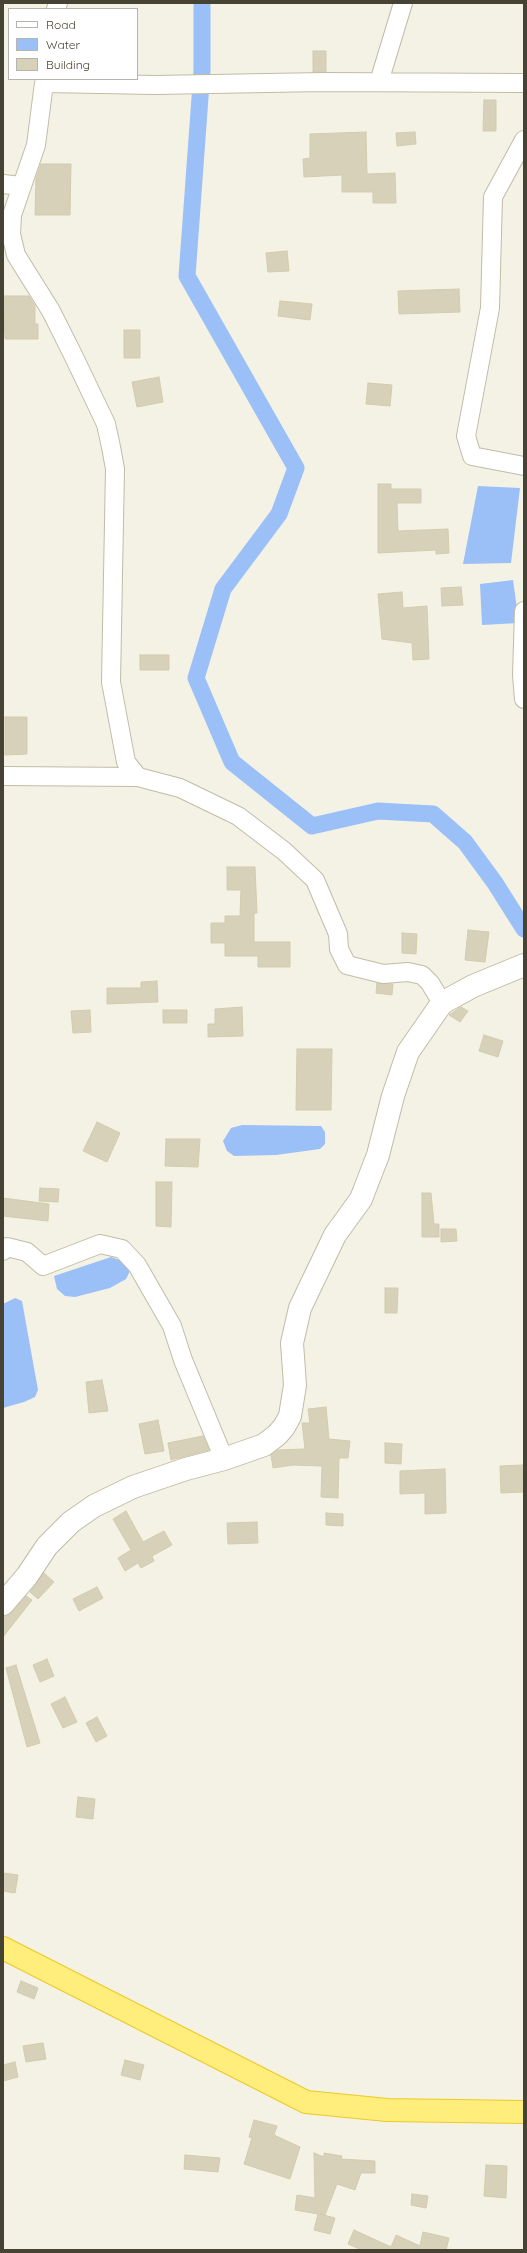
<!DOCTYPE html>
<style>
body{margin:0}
#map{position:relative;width:527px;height:2253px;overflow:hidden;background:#f4f2e5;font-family:Quicksand,sans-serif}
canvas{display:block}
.frame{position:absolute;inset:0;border:4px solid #474334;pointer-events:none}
.legend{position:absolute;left:8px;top:8px;width:130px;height:72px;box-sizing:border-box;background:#fff;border:1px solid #b5b4ae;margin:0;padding:5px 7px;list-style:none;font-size:12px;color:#474334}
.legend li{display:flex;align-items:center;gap:8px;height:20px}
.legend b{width:20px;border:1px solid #b5b4ae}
</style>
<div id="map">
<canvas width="527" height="2253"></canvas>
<div class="frame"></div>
<ul class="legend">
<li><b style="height:5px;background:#fff"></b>Road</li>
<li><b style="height:11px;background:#9bc0f7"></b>Water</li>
<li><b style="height:11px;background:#d7d1b9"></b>Building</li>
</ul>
</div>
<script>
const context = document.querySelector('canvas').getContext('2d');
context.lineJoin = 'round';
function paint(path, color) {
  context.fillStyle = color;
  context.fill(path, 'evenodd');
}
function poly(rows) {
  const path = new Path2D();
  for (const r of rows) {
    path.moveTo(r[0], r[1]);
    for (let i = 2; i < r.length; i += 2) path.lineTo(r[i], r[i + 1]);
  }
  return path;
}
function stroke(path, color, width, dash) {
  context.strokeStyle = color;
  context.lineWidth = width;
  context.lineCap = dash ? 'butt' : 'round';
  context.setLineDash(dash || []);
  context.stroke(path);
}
paint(poly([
 [478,486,520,488,511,563,463,564],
 [513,580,519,623,482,625,480,584],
 [242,1125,321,1126,325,1132,325,1144,320,1149,276,1155,234,1156,227,1151,223,1141,231,1128],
 [111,1257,125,1262,130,1271,126,1279,110,1288,75,1297,65,1296,57,1289,54,1276],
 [15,1298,22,1301,38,1390,35,1397,24,1402,3,1408,3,1304]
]), '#9bc0f7');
stroke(poly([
 [202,3,202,70,187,276,296,468,279,514,223,589,196,678,232,762,312,826,378,811,433,814,465,842,495,883,524,929]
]), '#9bc0f7', 17);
const building = poly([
 [313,51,326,51,326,72,313,72,313,51],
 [484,100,496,100,496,131,483,131,484,100],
 [366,132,367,174,395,173,396,203,373,203,373,192,342,192,342,175,304,177,303,159,310,158,310,134,366,132],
 [415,132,416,144,397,146,396,133,415,132],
 [41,164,71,164,70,215,35,215,36,178,41,164],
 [287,251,289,271,268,272,266,253,287,251],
 [459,289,460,312,399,314,398,291,459,289],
 [3,296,29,296,35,306,35,324,38,324,38,339,5,339,3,296],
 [280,301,312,304,310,320,278,316,280,301],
 [124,330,140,330,140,358,124,358,124,330],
 [159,377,163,402,137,407,132,382,159,377],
 [368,383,392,385,390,406,366,404,368,383],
 [378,484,391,484,391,489,421,489,421,503,397,503,398,531,448,529,449,553,436,554,436,550,378,553,378,484],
 [461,587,463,605,442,606,441,588,461,587],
 [402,592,403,608,427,606,429,659,413,660,412,643,382,639,378,594,402,592],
 [140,655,169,655,169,670,140,670,140,655],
 [5,717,27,717,27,754,5,755,5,717],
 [227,867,255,867,257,913,254,913,254,942,290,942,290,967,258,967,258,956,225,956,225,943,211,943,211,923,225,923,225,916,240,916,241,890,227,890,227,867],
 [468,930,489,932,485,962,465,960,468,930],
 [402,933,417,934,416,954,402,953,402,933],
 [157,981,158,1002,107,1004,107,988,141,988,141,982,157,981],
 [377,983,393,984,392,995,376,993,377,983],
 [242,1007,243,1036,208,1037,208,1024,215,1024,215,1009,242,1007],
 [461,1007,468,1011,460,1022,449,1015,461,1007],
 [90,1010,91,1032,73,1033,71,1011,90,1010],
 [163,1010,187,1010,187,1023,163,1023,163,1010],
 [484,1035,503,1041,498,1057,479,1051,484,1035],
 [297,1049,332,1049,331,1110,296,1110,297,1049],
 [97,1122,120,1133,107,1162,83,1151,97,1122],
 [166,1139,200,1139,198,1167,165,1166,166,1139],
 [156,1182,172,1182,171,1227,156,1226,156,1182],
 [40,1188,59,1189,58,1202,39,1201,40,1188],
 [422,1193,431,1193,434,1224,439,1224,439,1237,422,1237,422,1193],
 [3,1198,49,1204,48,1221,3,1216,3,1198],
 [441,1229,456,1229,457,1241,441,1242,441,1229],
 [385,1288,398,1288,397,1313,385,1313,385,1288],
 [102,1380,108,1411,89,1413,86,1382,102,1380],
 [326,1407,329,1439,350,1441,348,1458,339,1458,338,1498,321,1497,322,1466,293,1465,273,1468,271,1455,278,1450,305,1449,302,1423,310,1423,308,1409,326,1407],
 [158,1420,164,1451,145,1454,139,1424,158,1420],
 [203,1436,209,1450,171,1460,168,1443,203,1436],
 [385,1443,402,1444,401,1464,385,1463,385,1443],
 [523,1465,524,1492,501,1493,500,1466,523,1465],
 [445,1469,446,1513,425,1514,425,1493,400,1494,400,1471,445,1469],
 [126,1511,143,1542,164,1531,172,1545,152,1556,154,1561,141,1568,138,1563,125,1571,118,1558,131,1550,113,1519,126,1511],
 [326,1513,343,1514,343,1526,326,1525,326,1513],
 [257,1522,258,1543,228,1544,227,1523,257,1522],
 [44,1573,54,1582,38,1599,30,1592,44,1573],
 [97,1587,103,1598,79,1611,73,1599,97,1587],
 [26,1596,32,1600,3,1637,3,1616,12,1612,26,1596],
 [47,1659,54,1676,40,1682,33,1665,47,1659],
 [16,1665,40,1743,27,1747,6,1668,16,1665],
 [65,1697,77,1722,63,1728,51,1704,65,1697],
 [97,1717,107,1736,96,1742,86,1723,97,1717],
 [78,1797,95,1799,93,1819,76,1817,78,1797],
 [3,1873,18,1875,15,1893,3,1891,3,1873],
 [21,1981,38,1988,34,1999,17,1992,21,1981],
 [43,2043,46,2059,26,2062,23,2046,43,2043],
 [125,2060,144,2065,140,2080,121,2075,125,2060],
 [15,2062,18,2077,3,2081,3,2065,15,2062],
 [254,2120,277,2126,274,2135,300,2147,290,2179,244,2164,252,2138,249,2137,254,2120],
 [314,2153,324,2157,324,2153,342,2156,341,2159,375,2161,375,2173,361,2173,355,2190,337,2184,325,2215,320,2214,335,2218,330,2234,314,2230,318,2214,295,2210,297,2195,315,2198,314,2153],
 [185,2155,220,2158,218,2172,184,2169,185,2155],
 [486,2165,507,2166,506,2198,484,2196,486,2165],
 [412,2194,428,2196,426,2208,411,2205,412,2194],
 [354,2230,391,2247,396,2235,420,2246,423,2232,449,2238,446,2250,362,2250,348,2244,354,2230]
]);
paint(building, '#d7d1b9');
stroke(building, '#d2cbac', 1);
const minor = poly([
 [56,9,58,3],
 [379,82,403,3],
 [524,140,493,197,490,308,466,436,472,456,524,466],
 [3,184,21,186],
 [524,611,522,675,524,699],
 [3,776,138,777],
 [442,1003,430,983,422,975,408,972,383,974,347,965,339,949,338,934,315,880,284,851,238,816,180,788,138,777,126,762,111,682,115,469,111,447,106,424,74,357,51,311,16,255,11,234,12,215,36,145,44,83,155,85,324,82,524,83],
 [3,1251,7,1247,27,1252,43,1266,100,1244,122,1249,137,1265,172,1326,183,1360,224,1459]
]);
const tertiary = poly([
 [3,1604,27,1576,47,1546,71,1522,94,1506,133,1487,186,1469,224,1459,264,1445,277,1435,284,1427,290,1416,295,1385,292,1343,300,1308,335,1235,361,1199,378,1155,393,1096,408,1052,442,1003,473,986,524,965]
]);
const trunk = poly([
 [3,1948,306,2102,387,2110,524,2112]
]);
stroke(minor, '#c1bca6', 20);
stroke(tertiary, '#c1bca6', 24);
stroke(trunk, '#edc926', 24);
stroke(minor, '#fff', 18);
stroke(tertiary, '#fff', 22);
stroke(trunk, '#ffee7c', 22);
</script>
